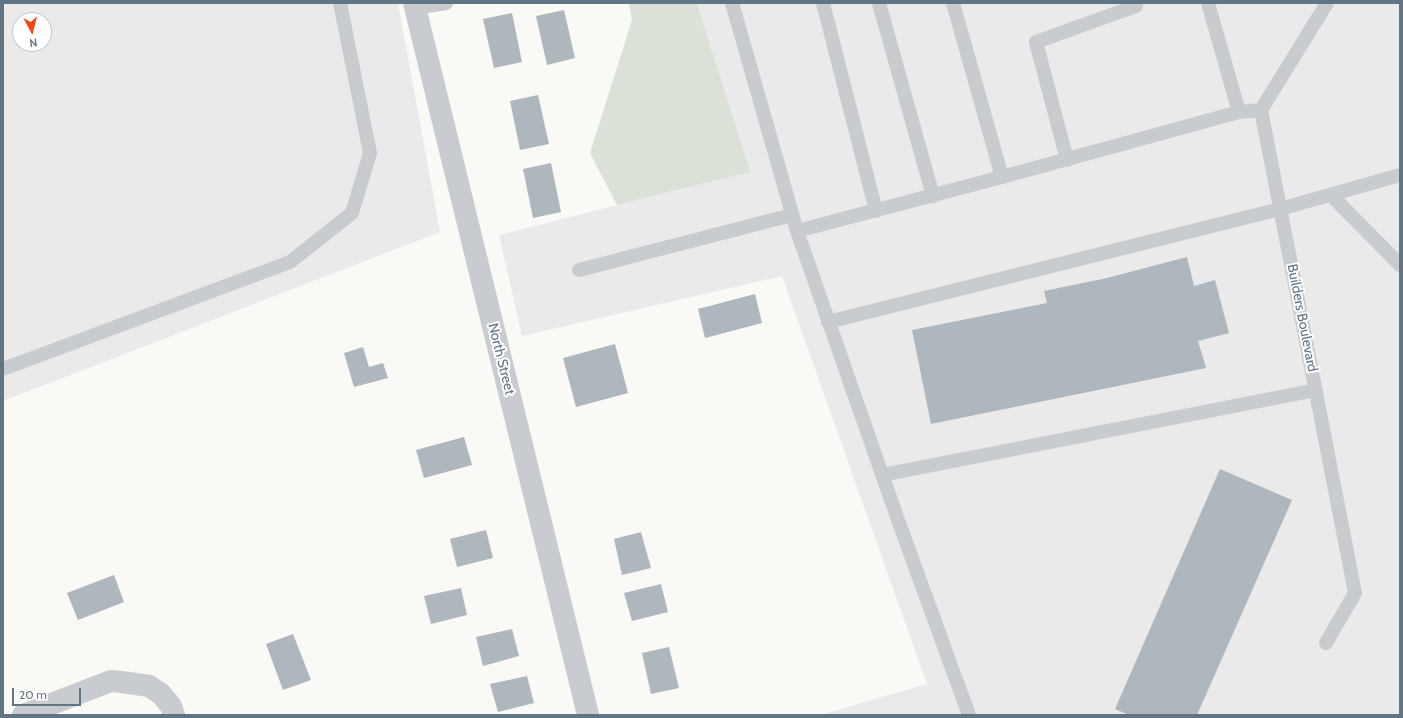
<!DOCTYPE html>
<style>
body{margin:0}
#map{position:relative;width:1403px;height:718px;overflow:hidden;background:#f9f9f5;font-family:Cabin,sans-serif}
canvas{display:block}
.frame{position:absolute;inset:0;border:4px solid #617584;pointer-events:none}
.north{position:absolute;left:12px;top:12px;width:40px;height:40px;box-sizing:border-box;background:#fff;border:1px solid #c0c8ce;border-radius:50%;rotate:173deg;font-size:11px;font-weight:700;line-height:16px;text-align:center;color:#617584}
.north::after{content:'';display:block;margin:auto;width:14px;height:18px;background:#f4471a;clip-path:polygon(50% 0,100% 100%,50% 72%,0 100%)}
.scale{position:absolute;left:12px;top:688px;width:69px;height:18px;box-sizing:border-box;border:2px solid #617584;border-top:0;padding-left:5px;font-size:12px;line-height:14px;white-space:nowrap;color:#617584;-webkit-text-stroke:3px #fff;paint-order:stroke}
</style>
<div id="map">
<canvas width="1403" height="718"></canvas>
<div class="frame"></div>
<div class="north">N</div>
<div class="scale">20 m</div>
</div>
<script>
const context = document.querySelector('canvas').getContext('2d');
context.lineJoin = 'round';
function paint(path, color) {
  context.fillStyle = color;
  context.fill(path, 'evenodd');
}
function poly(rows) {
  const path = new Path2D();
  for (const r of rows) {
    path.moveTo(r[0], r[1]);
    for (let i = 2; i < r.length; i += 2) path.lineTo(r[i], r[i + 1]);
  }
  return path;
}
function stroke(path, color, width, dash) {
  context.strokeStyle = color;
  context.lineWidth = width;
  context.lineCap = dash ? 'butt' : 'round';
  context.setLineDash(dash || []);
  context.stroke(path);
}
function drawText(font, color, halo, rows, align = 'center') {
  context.font = font + ' Cabin,sans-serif';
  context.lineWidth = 4;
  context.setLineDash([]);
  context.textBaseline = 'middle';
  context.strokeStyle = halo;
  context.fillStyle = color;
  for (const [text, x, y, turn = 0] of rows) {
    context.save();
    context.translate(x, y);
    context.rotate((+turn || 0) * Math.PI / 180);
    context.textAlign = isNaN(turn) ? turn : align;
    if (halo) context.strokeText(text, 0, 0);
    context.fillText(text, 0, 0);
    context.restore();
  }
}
paint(poly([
 [3,3,398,3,440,232,3,401],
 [20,20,44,20,44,44,20,44],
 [697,3,1400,3,1400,715,820,715,927,684,782,276,522,336,499,235,749,172]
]), '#e9eae9');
paint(poly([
 [629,3,697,3,750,172,617,205,590,153,632,20]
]), '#dae1d6');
paint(poly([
 [564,10,575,58,547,65,536,16],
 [512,13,522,62,494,68,483,19],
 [538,95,549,144,520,150,510,101],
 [551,163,561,212,533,218,523,169],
 [1187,257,1194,286,1215,280,1229,333,1198,341,1206,368,931,424,912,330,1047,303,1044,291,1107,278],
 [755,294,762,323,705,338,698,309],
 [615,344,628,393,576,407,563,358],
 [363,347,369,367,383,363,388,378,354,387,344,353],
 [464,437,472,465,424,478,416,450],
 [1220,469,1292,500,1197,715,1129,715,1115,709],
 [486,530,493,558,457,567,450,539],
 [641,532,651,568,622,575,614,539],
 [114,575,124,602,78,620,67,593],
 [661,584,668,612,632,621,624,593],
 [461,588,467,615,431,624,424,596],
 [512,629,519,656,483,666,476,637],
 [293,634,311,680,283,690,266,644],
 [669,647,679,688,651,694,642,653],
 [527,676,534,703,498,712,490,684]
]), '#aeb7be');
stroke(poly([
 [732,3,797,231,898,520,969,715],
 [823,3,876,211],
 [879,3,933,196],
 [953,3,1002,177],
 [1208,3,1239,112],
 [415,8,446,3],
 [1067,160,1036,42,1136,6],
 [1331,195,1400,265],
 [797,231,1002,177,1239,112,1261,110],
 [579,270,792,215],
 [828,322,1280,209,1400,175],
 [3,369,290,262,352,213,370,153,340,3],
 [882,475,1316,390],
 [1326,643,1355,593,1261,110,1327,3]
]), '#c8ccd0', 14);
stroke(poly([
 [414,3,588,715],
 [23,715,111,681,122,682,149,686,161,694,171,706,174,715]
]), '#c8ccd0', 22);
drawText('14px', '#617584', '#fff', [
 ["Builders Boulevard",1302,318,79],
 ["North Street",501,359,76]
]);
</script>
